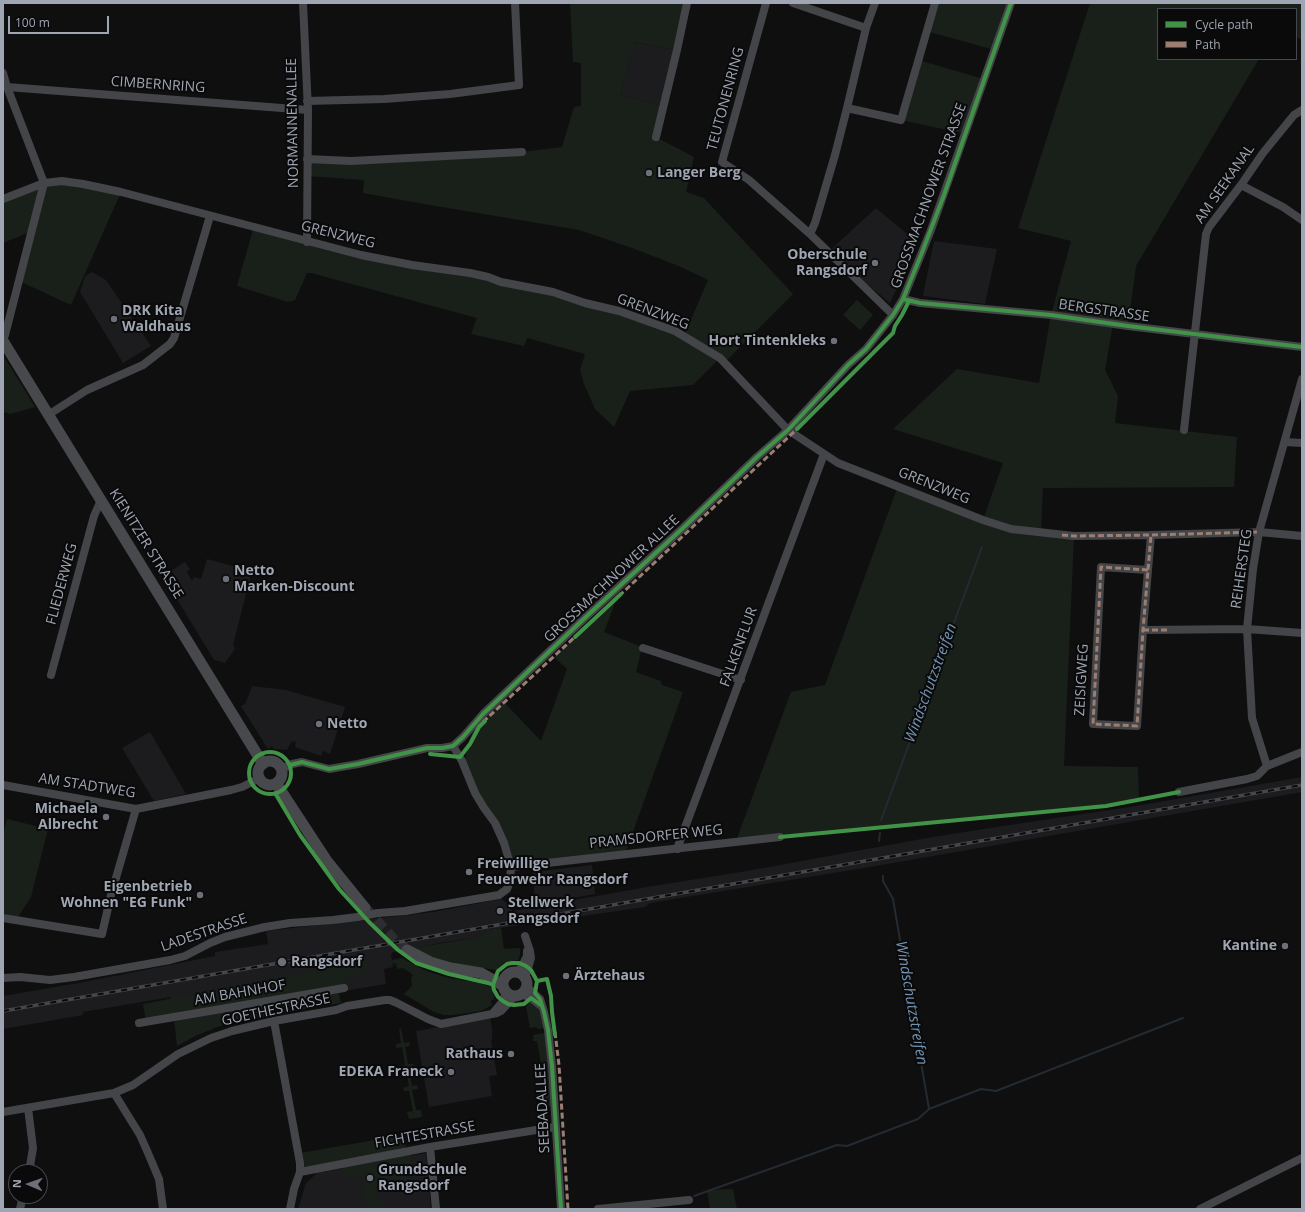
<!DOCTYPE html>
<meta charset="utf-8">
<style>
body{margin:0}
#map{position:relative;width:1305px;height:1212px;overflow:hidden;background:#0f0f10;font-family:"Open Sans",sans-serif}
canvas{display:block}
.frame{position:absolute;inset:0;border:4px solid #9fa5b2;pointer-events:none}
.legend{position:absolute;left:1157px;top:8px;width:140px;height:52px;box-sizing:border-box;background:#0a0a0b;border:1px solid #46484e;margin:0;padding:5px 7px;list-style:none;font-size:12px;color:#9fa5b2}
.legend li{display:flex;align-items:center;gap:8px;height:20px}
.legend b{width:20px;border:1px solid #46484e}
.north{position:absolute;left:8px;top:1164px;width:40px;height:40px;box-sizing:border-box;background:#0a0a0b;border:1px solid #46484e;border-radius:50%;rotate:272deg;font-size:11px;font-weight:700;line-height:16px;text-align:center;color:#9fa5b2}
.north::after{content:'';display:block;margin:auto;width:14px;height:18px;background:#6d7079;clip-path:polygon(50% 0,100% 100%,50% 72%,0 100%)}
.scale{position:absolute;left:8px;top:16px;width:101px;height:18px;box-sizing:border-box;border:2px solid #9fa5b2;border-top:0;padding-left:5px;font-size:12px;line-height:14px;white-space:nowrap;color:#9fa5b2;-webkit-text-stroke:3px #0a0a0b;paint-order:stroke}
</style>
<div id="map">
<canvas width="1305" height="1212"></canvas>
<div class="frame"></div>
<ul class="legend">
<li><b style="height:5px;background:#419447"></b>Cycle path</li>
<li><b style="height:5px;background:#9b7d72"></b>Path</li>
</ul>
<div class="north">N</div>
<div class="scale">100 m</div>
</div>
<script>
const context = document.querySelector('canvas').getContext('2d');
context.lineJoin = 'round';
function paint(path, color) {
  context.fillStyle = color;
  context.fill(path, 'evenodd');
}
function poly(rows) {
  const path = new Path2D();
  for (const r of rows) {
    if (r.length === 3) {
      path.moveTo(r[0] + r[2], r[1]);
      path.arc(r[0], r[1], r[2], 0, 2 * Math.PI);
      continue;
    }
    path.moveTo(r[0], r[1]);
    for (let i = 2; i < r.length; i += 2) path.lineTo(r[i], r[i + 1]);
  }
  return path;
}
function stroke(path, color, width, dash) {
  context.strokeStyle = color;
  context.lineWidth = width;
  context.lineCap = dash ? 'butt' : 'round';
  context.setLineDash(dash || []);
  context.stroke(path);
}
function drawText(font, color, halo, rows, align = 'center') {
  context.font = font + ' "Open Sans",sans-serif';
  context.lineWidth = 4;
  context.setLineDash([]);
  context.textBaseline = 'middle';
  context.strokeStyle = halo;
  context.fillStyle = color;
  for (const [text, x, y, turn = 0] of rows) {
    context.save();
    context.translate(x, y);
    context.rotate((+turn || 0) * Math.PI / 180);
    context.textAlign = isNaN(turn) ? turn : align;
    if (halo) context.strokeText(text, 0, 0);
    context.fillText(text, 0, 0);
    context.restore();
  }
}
paint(poly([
 [633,42,677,50,664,106,620,95],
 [876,208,918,243,890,303,828,252],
 [934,241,997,249,985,304,923,296],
 [92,272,106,280,151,346,123,363,80,292,85,276],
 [207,559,252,571,233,645,235,649,225,663,214,660,172,591,175,589,173,586,179,581,171,571,185,562,190,569,187,572,192,581,194,577,201,579],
 [252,686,286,690,345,707,330,754,323,751,321,756,295,747,296,742,292,741,287,750,274,749,272,746,268,749,241,706,245,704],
 [150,732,186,794,154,801,122,748],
 [1302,777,1302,792,870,867,650,903,645,907,487,930,480,937,445,942,393,952,391,955,393,967,384,969,386,984,344,991,174,1016,171,997,83,1012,83,1015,3,1029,3,996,84,982,215,956,215,952,268,944,266,931,433,912,501,899,508,904,512,911,647,887,747,871,927,838,990,828,1136,806],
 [592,865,595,894,535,905,533,872],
 [490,1018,492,1028,492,1040,491,1040,497,1075,489,1076,492,1096,429,1107,416,1031],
 [426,1153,431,1209,298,1209,306,1183,317,1173]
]), '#1c1c1e');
paint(poly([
 [570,3,687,3,677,50,634,42,620,95,664,106,656,137,694,157,686,192,704,198,793,294,725,362,720,358,693,385,630,391,614,427,595,409,584,384,580,370,585,354,527,338,524,346,471,334,477,318,311,273,307,273,295,300,288,302,237,286,254,226,307,242,553,292,684,336,708,280,681,267,635,249,579,230,424,204,363,193,364,180,307,176,307,159,522,152,562,147,574,107,581,106,581,63,573,62],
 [935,3,1009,3,995,50,926,31],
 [1090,3,1302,3,1302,40,1296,37,1296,9,1158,9,1158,59,1259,59,1136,266,1128,326,1113,324,1105,370,1118,396,1115,423,1237,437,1234,487,1043,488,1041,532,1074,536,1064,766,1138,767,1139,800,1061,810,736,841,791,692,825,685,898,486,983,520,1003,463,893,429,957,369,1039,383,1051,315,1071,241,1018,228],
 [918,60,984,79,962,133,901,120],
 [62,181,121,192,71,305,19,281,32,231,3,243,3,199],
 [857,300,873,315,860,330,843,315],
 [3,355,35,407,11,414,3,412],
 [617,598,604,632,642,647,636,672,661,681,662,685,683,692,625,854,511,867,484,808,465,761,467,748,472,733,480,722,503,701,541,741,567,669,554,657],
 [7,819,48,829,31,897,18,917,3,914,3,835],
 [501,928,504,949,520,948,520,955,518,960,504,963,496,970,463,965,430,957,413,948,480,937,487,930],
 [402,958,422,969,435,974,450,978,480,983,491,987,494,996,494,999,491,1001,492,1005,481,1011,452,1015,444,1015,434,1012,404,994,412,986,411,978,413,975,405,969,401,968,397,969,396,963,393,964,392,960],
 [370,960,371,968,365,969,366,974,343,978,344,987,338,989,341,1003,268,1015,220,1026,195,1036,177,1046,174,1018,146,1021,143,1004],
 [531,1000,537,1006,540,1013,545,1028,538,1029,537,1027,530,1028,526,1006,528,1005,527,1003],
 [401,1028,404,1043,409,1042,410,1046,405,1047,408,1064,413,1064,414,1067,409,1069,412,1086,417,1085,418,1089,412,1090,416,1110,421,1110,422,1117,409,1119,407,1112,413,1111,409,1091,404,1091,403,1088,409,1086,406,1069,400,1070,399,1066,405,1065,402,1047,396,1048,396,1044,401,1043,399,1029],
 [544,1033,546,1035,552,1106,548,1107,543,1106,541,1088,545,1088,537,1041,533,1041,533,1039,534,1039,533,1035],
 [404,1135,406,1149,305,1167,303,1166,300,1153],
 [411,1152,412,1164,404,1167,407,1186,377,1191,376,1190,379,1202,383,1201,387,1209,367,1209,363,1188,375,1185,364,1187,363,1179,361,1175,344,1179,341,1164],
 [733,1189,737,1209,710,1209,707,1190]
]), '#19201a');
stroke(poly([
 [881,820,982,547],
 [879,841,880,833],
 [883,876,883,881,893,899,929,1109],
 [694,1196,837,1145,847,1146,918,1119,929,1109,981,1089,996,1091,1183,1018]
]), '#232a31', 2);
stroke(poly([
 [365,908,393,939,407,950]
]), '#2c2d30', 11, [11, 5.5]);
stroke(poly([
 [303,3,308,110,307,242],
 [766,3,722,162,749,180,810,234,893,315],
 [793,3,866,28],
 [3,73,7,87,44,183,5,335,3,338],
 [7,87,308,110],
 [307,101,384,99,450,94,519,85,515,3],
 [847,108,901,120,935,3],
 [656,137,677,50,687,3],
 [307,159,351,161,522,152],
 [1241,185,1283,207,1302,220],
 [3,199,44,183,62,181,83,184,121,192,361,255,412,265,470,273,488,277,501,282,553,292,585,303,619,311,675,331,720,358,788,430,838,463,983,520,1011,529,1074,536,1151,535,1259,532,1302,536],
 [810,234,815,223,835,155,847,108,866,28,875,3],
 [903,299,920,303,1051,315,1128,326,1302,347],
 [48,415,87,390,143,365,170,344,174,338,210,216],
 [1184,430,1206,234,1209,227,1241,185,1263,153,1285,126,1294,115,1302,110],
 [1285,442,1302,443],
 [1148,570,1101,567,1093,724,1137,726,1143,630,1148,570,1151,535],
 [1143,630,1247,629,1302,633],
 [643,648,741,680],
 [51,675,94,516,101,500],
 [453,746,463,737,483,714,589,614,683,528,757,457,788,430,848,365,866,349,893,315,903,299,931,230,1011,3],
 [1267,766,1252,718,1247,629,1253,569,1259,532,1302,379],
 [281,769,292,764,302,762,329,769,358,764,427,748,442,748,453,746],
 [3,785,136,809,231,790,242,787,260,778],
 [1179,792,1247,779,1257,776,1267,766,1302,752],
 [677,849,824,454],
 [511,867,780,837],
 [378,913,405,911,499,895,507,889,510,881,511,867,504,843,495,823,484,808,475,793,462,761,453,746],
 [3,918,102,934,111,895,136,809],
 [525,936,530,951,531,958,525,978],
 [515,972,519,970,523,964,527,956,527,951],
 [3,978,20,977,50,980,74,977,170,960,185,956,210,943,225,937,265,927,290,923,333,920,357,917],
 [526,986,540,999,544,1012,548,1030,552,1066,561,1209],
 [519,994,524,995,531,998,541,1006],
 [493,1013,503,1001,505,995,505,990],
 [274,1021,300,1163,300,1172,294,1189,290,1209],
 [139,1023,344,988],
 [114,1093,140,1135,148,1153,159,1179,163,1209],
 [28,1108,33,1148,29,1172],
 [3,1112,114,1093,133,1085,178,1054,211,1038,232,1031,274,1021,336,1010,347,1006,385,1000,390,1000,397,1003,428,1019,441,1024,497,1013,501,1011,516,995],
 [430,1147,436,1209],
 [300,1172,430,1147,555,1127],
 [20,1209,23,1196],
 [598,1209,689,1200],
 [1200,1209,1302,1158]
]), '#444549', 8);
stroke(poly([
 [3,341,263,764],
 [270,773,12],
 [276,783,327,861,365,908],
 [407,950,430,962,451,968,481,973,499,983,503,986],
 [515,984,12]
]), '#48494d', 11);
const rail = poly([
 [3,1011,1302,785]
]);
stroke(rail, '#444649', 3.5);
stroke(rail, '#0a0a0b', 2, [6]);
stroke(poly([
 [357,917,378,913]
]), '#444549', 8);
stroke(poly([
 [1062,535,1074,536,1151,535,1259,532],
 [1148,570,1101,567,1093,724,1137,726,1143,630,1148,570,1151,535],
 [619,596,797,429],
 [1143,630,1167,630],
 [483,722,577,635],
 [555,1032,559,1065,568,1209]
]), '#9b7d72', 3, [6, 3]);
stroke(poly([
 [903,299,920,303,1051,315,1128,326,1302,347],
 [797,429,893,333,895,326,902,315,909,301],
 [575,637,621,594],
 [270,773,21],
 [430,754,460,757,470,744,479,727,485,721],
 [290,765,302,762,329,769,358,764,427,748,442,748,453,746,463,737,483,714,589,614,683,528,757,457,788,430,848,365,866,349,893,315,903,299,921,255,944,195,1011,3],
 [275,793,300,835,339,889,369,922,398,950,416,963,449,974,488,983,493,985],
 [780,837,1106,806,1179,792],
 [537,981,547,979,551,996,552,1012,555,1035],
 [542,1006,531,998,524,1004,514,1005,508,1004,503,1001,498,997,494,990,493,985,498,971,507,964,512,963,519,963,526,966,531,970,537,981,535,993,540,999,544,1012,548,1030,552,1066,561,1209]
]), '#419447', 4);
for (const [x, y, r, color] of [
 [649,173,4,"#6d7079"],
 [875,263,4,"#6d7079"],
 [114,319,4,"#6d7079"],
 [834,341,4,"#6d7079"],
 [226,579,4,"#6d7079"],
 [319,724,4,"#6d7079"],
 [106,817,4,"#6d7079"],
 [469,872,4,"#6d7079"],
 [200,895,4,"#6d7079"],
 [500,911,4,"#6d7079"],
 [1285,946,4,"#6d7079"],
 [282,962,5,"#6d7079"],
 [566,976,4,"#6d7079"],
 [511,1054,4,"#6d7079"],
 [451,1072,4,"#6d7079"],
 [370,1178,4,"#6d7079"]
]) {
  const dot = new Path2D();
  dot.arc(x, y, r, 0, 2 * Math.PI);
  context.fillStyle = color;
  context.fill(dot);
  stroke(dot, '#0a0a0b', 1.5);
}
drawText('14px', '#9fa5b2', '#0a0a0b', [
 ["CIMBERNRING",158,85,4],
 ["TEUTONENRING",726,99,-75],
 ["NORMANNENALLEE",293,123,-91],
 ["AM SEEKANAL",1225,184,-55],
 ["GROSSMACHNOWER STRASSE",929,196,-70],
 ["GRENZWEG",338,235,14],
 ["BERGSTRASSE",1104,311,8],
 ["GRENZWEG",653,312,21],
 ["GRENZWEG",934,486,22],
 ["KIENITZER STRASSE",146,544,58],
 ["REIHERSTEG",1242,569,-82],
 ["GROSSMACHNOWER ALLEE",612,579,-43],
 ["FLIEDERWEG",62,584,-75],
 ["FALKENFLUR",739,647,-70],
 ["ZEISIGWEG",1082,680,-87],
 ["AM STADTWEG",87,786,9],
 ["PRAMSDORFER WEG",656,837,-6],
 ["LADESTRASSE",204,933,-19],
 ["AM BAHNHOF",240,993,-10],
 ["GOETHESTRASSE",276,1010,-12],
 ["SEEBADALLEE",543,1108,-93],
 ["FICHTESTRASSE",425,1135,-10]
]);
drawText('bold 14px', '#9fa5b2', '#0a0a0b', [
 ["Langer Berg",657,173],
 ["Oberschule",867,255,"right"],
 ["Rangsdorf",867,271,"right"],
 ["DRK Kita",122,311],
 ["Waldhaus",122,327],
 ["Hort Tintenkleks",826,341,"right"],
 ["Netto",234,571],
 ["Marken-Discount",234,587],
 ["Netto",327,724],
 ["Michaela",98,809,"right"],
 ["Albrecht",98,825,"right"],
 ["Freiwillige",477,864],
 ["Feuerwehr Rangsdorf",477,880],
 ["Eigenbetrieb",192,887,"right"],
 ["Wohnen \"EG Funk\"",192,903,"right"],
 ["Stellwerk",508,903],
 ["Rangsdorf",508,919],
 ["Kantine",1277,946,"right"],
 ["Rangsdorf",291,962],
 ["Ärztehaus",574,976],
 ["Rathaus",503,1054,"right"],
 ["EDEKA Franeck",443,1072,"right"],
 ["Grundschule",378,1170],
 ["Rangsdorf",378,1186]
], 'left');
drawText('italic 15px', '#7293b1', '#0a0a0b', [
 ["Windschutzstreifen",931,683,-70],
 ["Windschutzstreifen",911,1003,80]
]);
</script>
